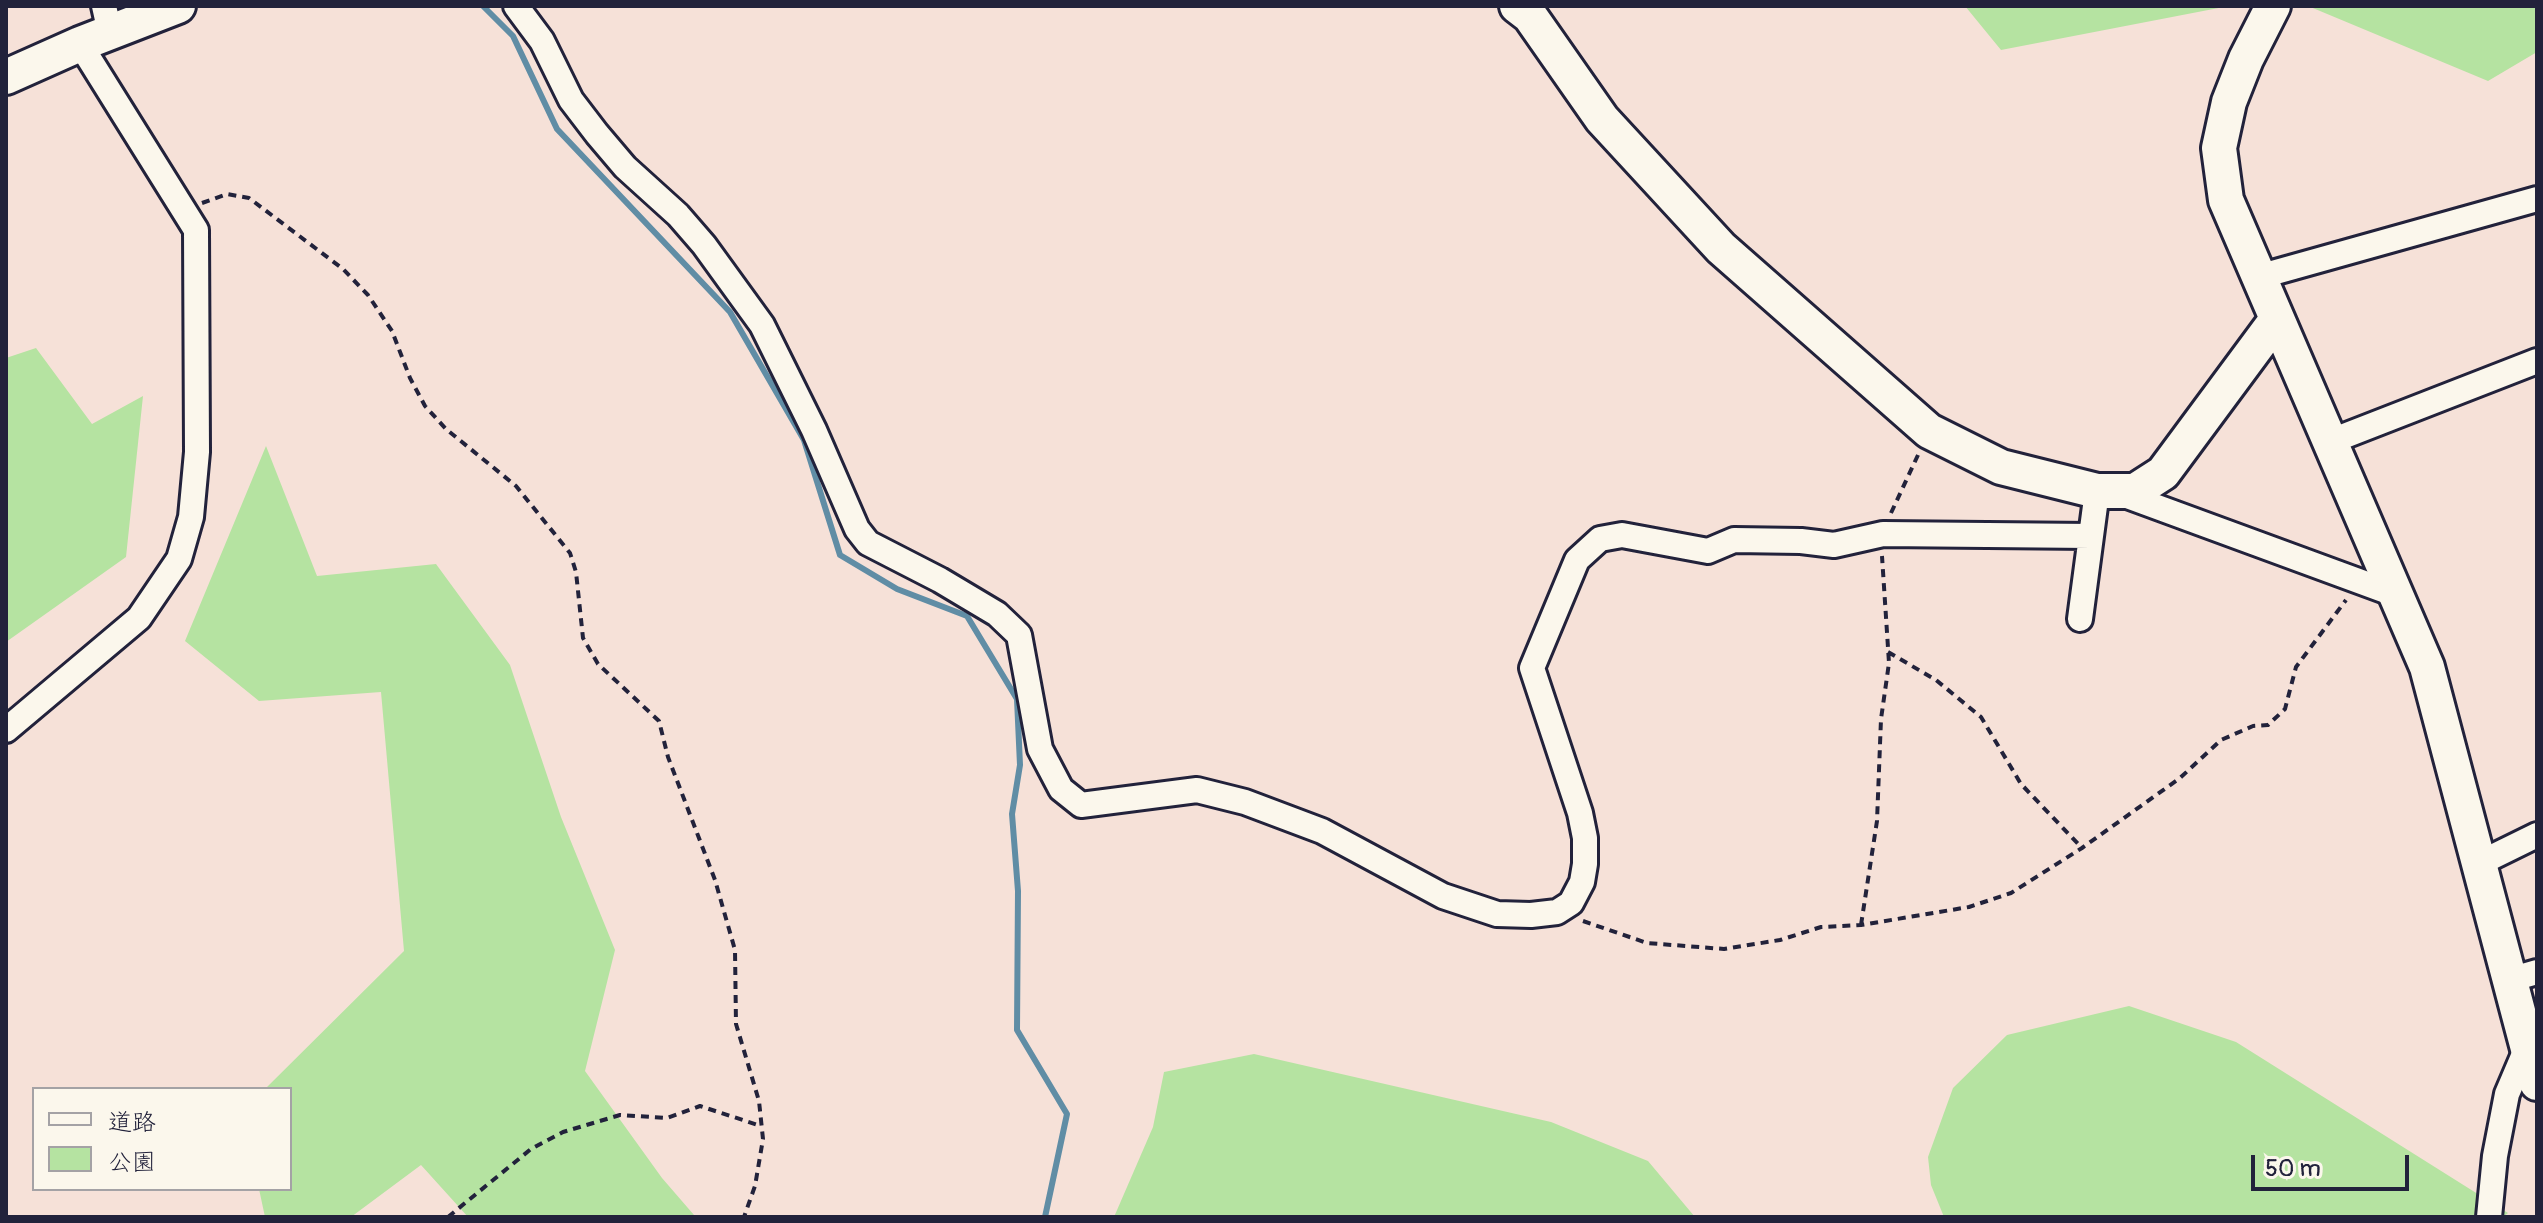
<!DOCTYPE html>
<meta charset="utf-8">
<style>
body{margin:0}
#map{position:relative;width:2543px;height:1223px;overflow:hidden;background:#f6e1d8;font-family:Pangolin,"Klee One",sans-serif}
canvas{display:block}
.frame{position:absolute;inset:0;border:8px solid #22223b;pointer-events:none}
.legend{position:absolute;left:32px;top:1087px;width:260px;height:104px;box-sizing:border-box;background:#fbf7ec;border:2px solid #a4a2a5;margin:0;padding:10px 14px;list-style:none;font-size:24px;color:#22223b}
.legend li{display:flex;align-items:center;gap:16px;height:40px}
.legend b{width:40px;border:2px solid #a4a2a5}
.scale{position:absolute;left:2251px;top:1155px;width:158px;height:36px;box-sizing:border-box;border:4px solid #22223b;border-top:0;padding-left:10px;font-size:24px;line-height:28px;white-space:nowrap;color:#22223b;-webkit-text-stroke:6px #fbf7ec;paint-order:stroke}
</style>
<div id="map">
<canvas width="2543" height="1223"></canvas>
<div class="frame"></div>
<ul class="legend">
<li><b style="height:10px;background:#fbf7ec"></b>道路</li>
<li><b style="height:22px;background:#b5e3a1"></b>公園</li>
</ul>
<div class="scale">50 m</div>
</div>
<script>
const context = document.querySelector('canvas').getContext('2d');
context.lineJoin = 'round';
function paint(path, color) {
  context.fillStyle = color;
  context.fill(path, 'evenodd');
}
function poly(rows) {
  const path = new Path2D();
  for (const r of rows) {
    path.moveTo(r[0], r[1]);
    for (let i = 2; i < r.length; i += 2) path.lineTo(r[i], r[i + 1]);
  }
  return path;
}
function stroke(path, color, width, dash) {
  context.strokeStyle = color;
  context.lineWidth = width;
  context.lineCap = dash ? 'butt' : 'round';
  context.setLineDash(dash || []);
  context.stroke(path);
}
paint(poly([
 [1965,6,2229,6,2001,50],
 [2308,6,2537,6,2537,52,2488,81],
 [36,348,92,424,143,396,126,557,6,642,6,358],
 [266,446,317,576,436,564,510,665,561,817,615,950,585,1071,662,1178,694,1215,692,1217,468,1217,421,1165,351,1217,265,1217,259,1189,290,1189,290,1089,265,1089,404,951,381,692,259,701,185,641],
 [2129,1006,2236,1042,2508,1213,2503,1217,1944,1217,1931,1185,1928,1157,1953,1088,2007,1035],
 [1254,1054,1551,1122,1648,1161,1695,1217,1114,1217,1153,1127,1164,1072]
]), '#b5e3a1');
stroke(poly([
 [483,6,513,36,557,129,730,312,804,440,840,555,897,589,967,616,1017,699,1020,765,1012,814,1018,891,1017,1030,1067,1114,1045,1217]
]), '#608da5', 6);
const street = poly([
 [104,6,110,33],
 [516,6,542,41,571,100,597,134,625,167,678,215,704,245,762,325,814,430,857,529,868,543,940,580,997,614,1019,635,1040,749,1061,789,1081,805,1197,790,1245,802,1322,831,1443,896,1497,914,1531,915,1557,912,1571,903,1582,882,1585,864,1585,838,1580,813,1532,668,1577,560,1600,539,1622,535,1708,551,1734,540,1801,541,1834,545,1883,534,2091,536],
 [2258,277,2537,199],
 [2329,442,2537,361],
 [2119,493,2394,594],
 [2080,619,2097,491],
 [6,730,139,618,179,559,191,517,197,452,196,230,80,44],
 [2478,864,2537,835],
 [2509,980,2537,972],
 [2489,1217,2495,1156,2507,1094,2527,1047]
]);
const secondary = poly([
 [1517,6,1530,16,1602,119,1721,248,1929,431,2001,467,2097,491,2135,491,2163,473,2277,319],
 [2273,6,2246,59,2229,102,2219,148,2226,200,2427,667,2537,1083],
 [6,77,80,44,178,6]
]);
stroke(street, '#22223b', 30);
stroke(secondary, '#22223b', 40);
stroke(poly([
 [202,203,227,194,249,198,343,269,368,295,392,331,410,378,425,406,446,429,516,486,570,553,576,572,583,638,598,664,659,721,668,757,715,880,735,950,736,1024,759,1101,763,1139,755,1186,744,1217],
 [1891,513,1918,455],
 [1888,652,1936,680,1981,717,2021,784,2082,848],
 [1583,921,1647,943,1724,949,1780,940,1821,927,1861,925,1969,907,2011,893,2082,848,2180,778,2221,740,2253,726,2268,725,2285,709,2296,667,2346,600],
 [1861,925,1877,821,1881,719,1889,663,1882,556],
 [448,1217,531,1149,563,1132,620,1115,667,1118,700,1106,761,1126]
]), '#22223b', 4, [8, 6]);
stroke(street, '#fbf7ec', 24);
stroke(secondary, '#fbf7ec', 34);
</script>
